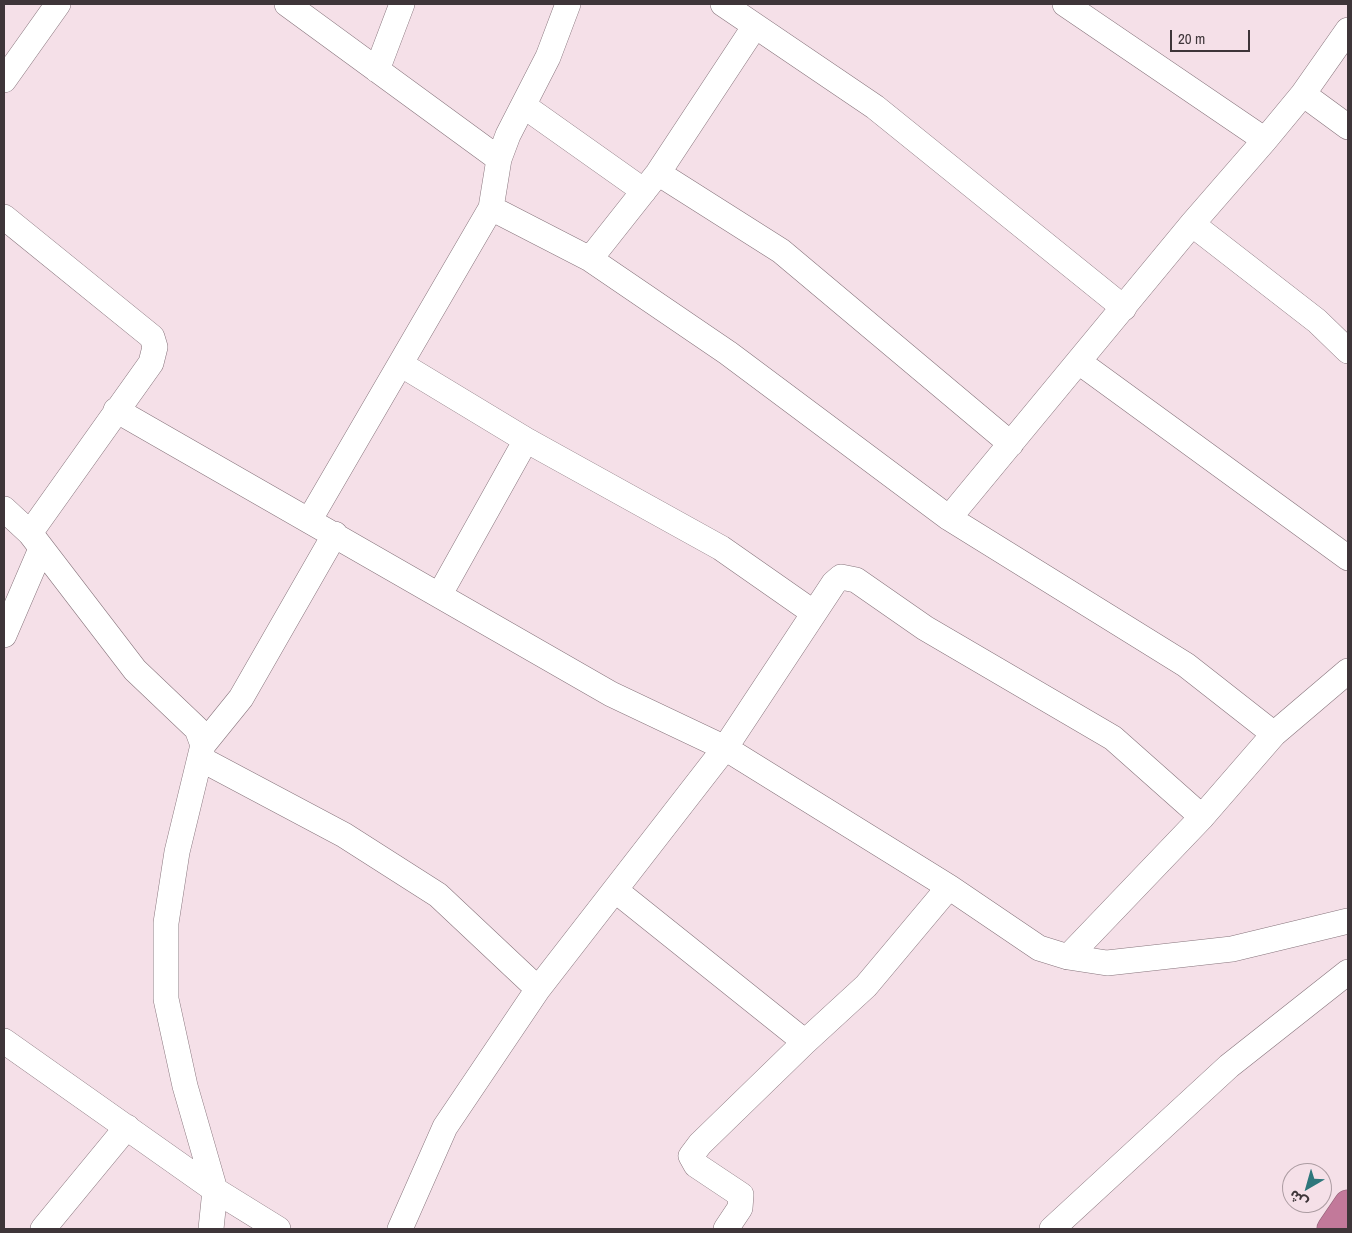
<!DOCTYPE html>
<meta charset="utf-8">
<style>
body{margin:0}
#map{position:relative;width:1352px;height:1233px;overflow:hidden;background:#f5e0e8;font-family:"Archivo Narrow","Noto Sans Arabic",sans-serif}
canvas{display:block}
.frame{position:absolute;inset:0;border:5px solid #3e3539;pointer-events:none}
.north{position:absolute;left:1282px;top:1163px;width:50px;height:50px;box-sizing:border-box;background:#f5e0e8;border:1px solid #ac9ca2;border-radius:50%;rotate:218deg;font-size:14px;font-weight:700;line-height:20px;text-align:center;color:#3e3539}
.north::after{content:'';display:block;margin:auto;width:18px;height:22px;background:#2e777c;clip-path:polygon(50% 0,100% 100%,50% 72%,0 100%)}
.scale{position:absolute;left:1170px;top:30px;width:80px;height:22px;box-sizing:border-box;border:2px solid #3e3539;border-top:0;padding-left:6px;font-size:15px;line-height:18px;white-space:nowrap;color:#3e3539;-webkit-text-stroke:4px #f5e0e8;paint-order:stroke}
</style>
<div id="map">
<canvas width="1352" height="1233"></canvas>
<div class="frame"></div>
<div class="north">ش</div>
<div class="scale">20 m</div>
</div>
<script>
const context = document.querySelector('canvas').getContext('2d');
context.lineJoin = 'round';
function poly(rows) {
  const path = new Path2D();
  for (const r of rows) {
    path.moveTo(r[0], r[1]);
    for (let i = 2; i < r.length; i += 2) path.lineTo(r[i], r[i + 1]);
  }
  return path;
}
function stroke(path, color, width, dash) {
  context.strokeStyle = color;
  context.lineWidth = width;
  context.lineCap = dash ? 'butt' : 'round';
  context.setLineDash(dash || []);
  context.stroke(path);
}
const street = poly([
 [287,4,499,159],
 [723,4,875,107,1124,308],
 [1065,4,1265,140],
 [377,70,402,4],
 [4,80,58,4],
 [1303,94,1348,127],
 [524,106,644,191],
 [658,173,781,251,1011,444],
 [491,208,590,259,728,353,949,518,1186,665,1274,734],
 [4,217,152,337,155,347,151,363,30,533],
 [1192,224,1317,321,1348,351],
 [590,259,658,173,755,26],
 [1079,362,1348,558],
 [402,365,526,440,721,548,814,613],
 [116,410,611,694,725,748,949,887,1039,948,1068,957,1107,963,1232,949,1348,921],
 [4,509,30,533,135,670,197,729,203,745],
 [949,518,1192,224,1265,140,1303,94,1348,30],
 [310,519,491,208,499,159,508,135,548,57,568,4],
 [440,594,526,440],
 [4,635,41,549],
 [201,759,344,835,438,895,538,989],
 [615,890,805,1042],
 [1068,957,1202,817,1274,734,1348,671],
 [4,1041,215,1190,278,1229],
 [43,1229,127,1127],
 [211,1229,215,1190,185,1086,166,999,166,923,177,852,203,745,241,698,335,534],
 [400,1229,445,1127,538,989,725,748,834,583,841,577,856,580,925,628,1113,738,1202,817],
 [726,1229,740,1208,741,1195,696,1165,691,1156,700,1144,805,1042,866,986,949,887],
 [1052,1229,1229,1066,1348,972]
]);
const highway = poly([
 [1331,1229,1348,1204]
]);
stroke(street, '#87747c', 26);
stroke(highway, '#946178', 29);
stroke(street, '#fff', 25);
stroke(highway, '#c2799a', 28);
</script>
